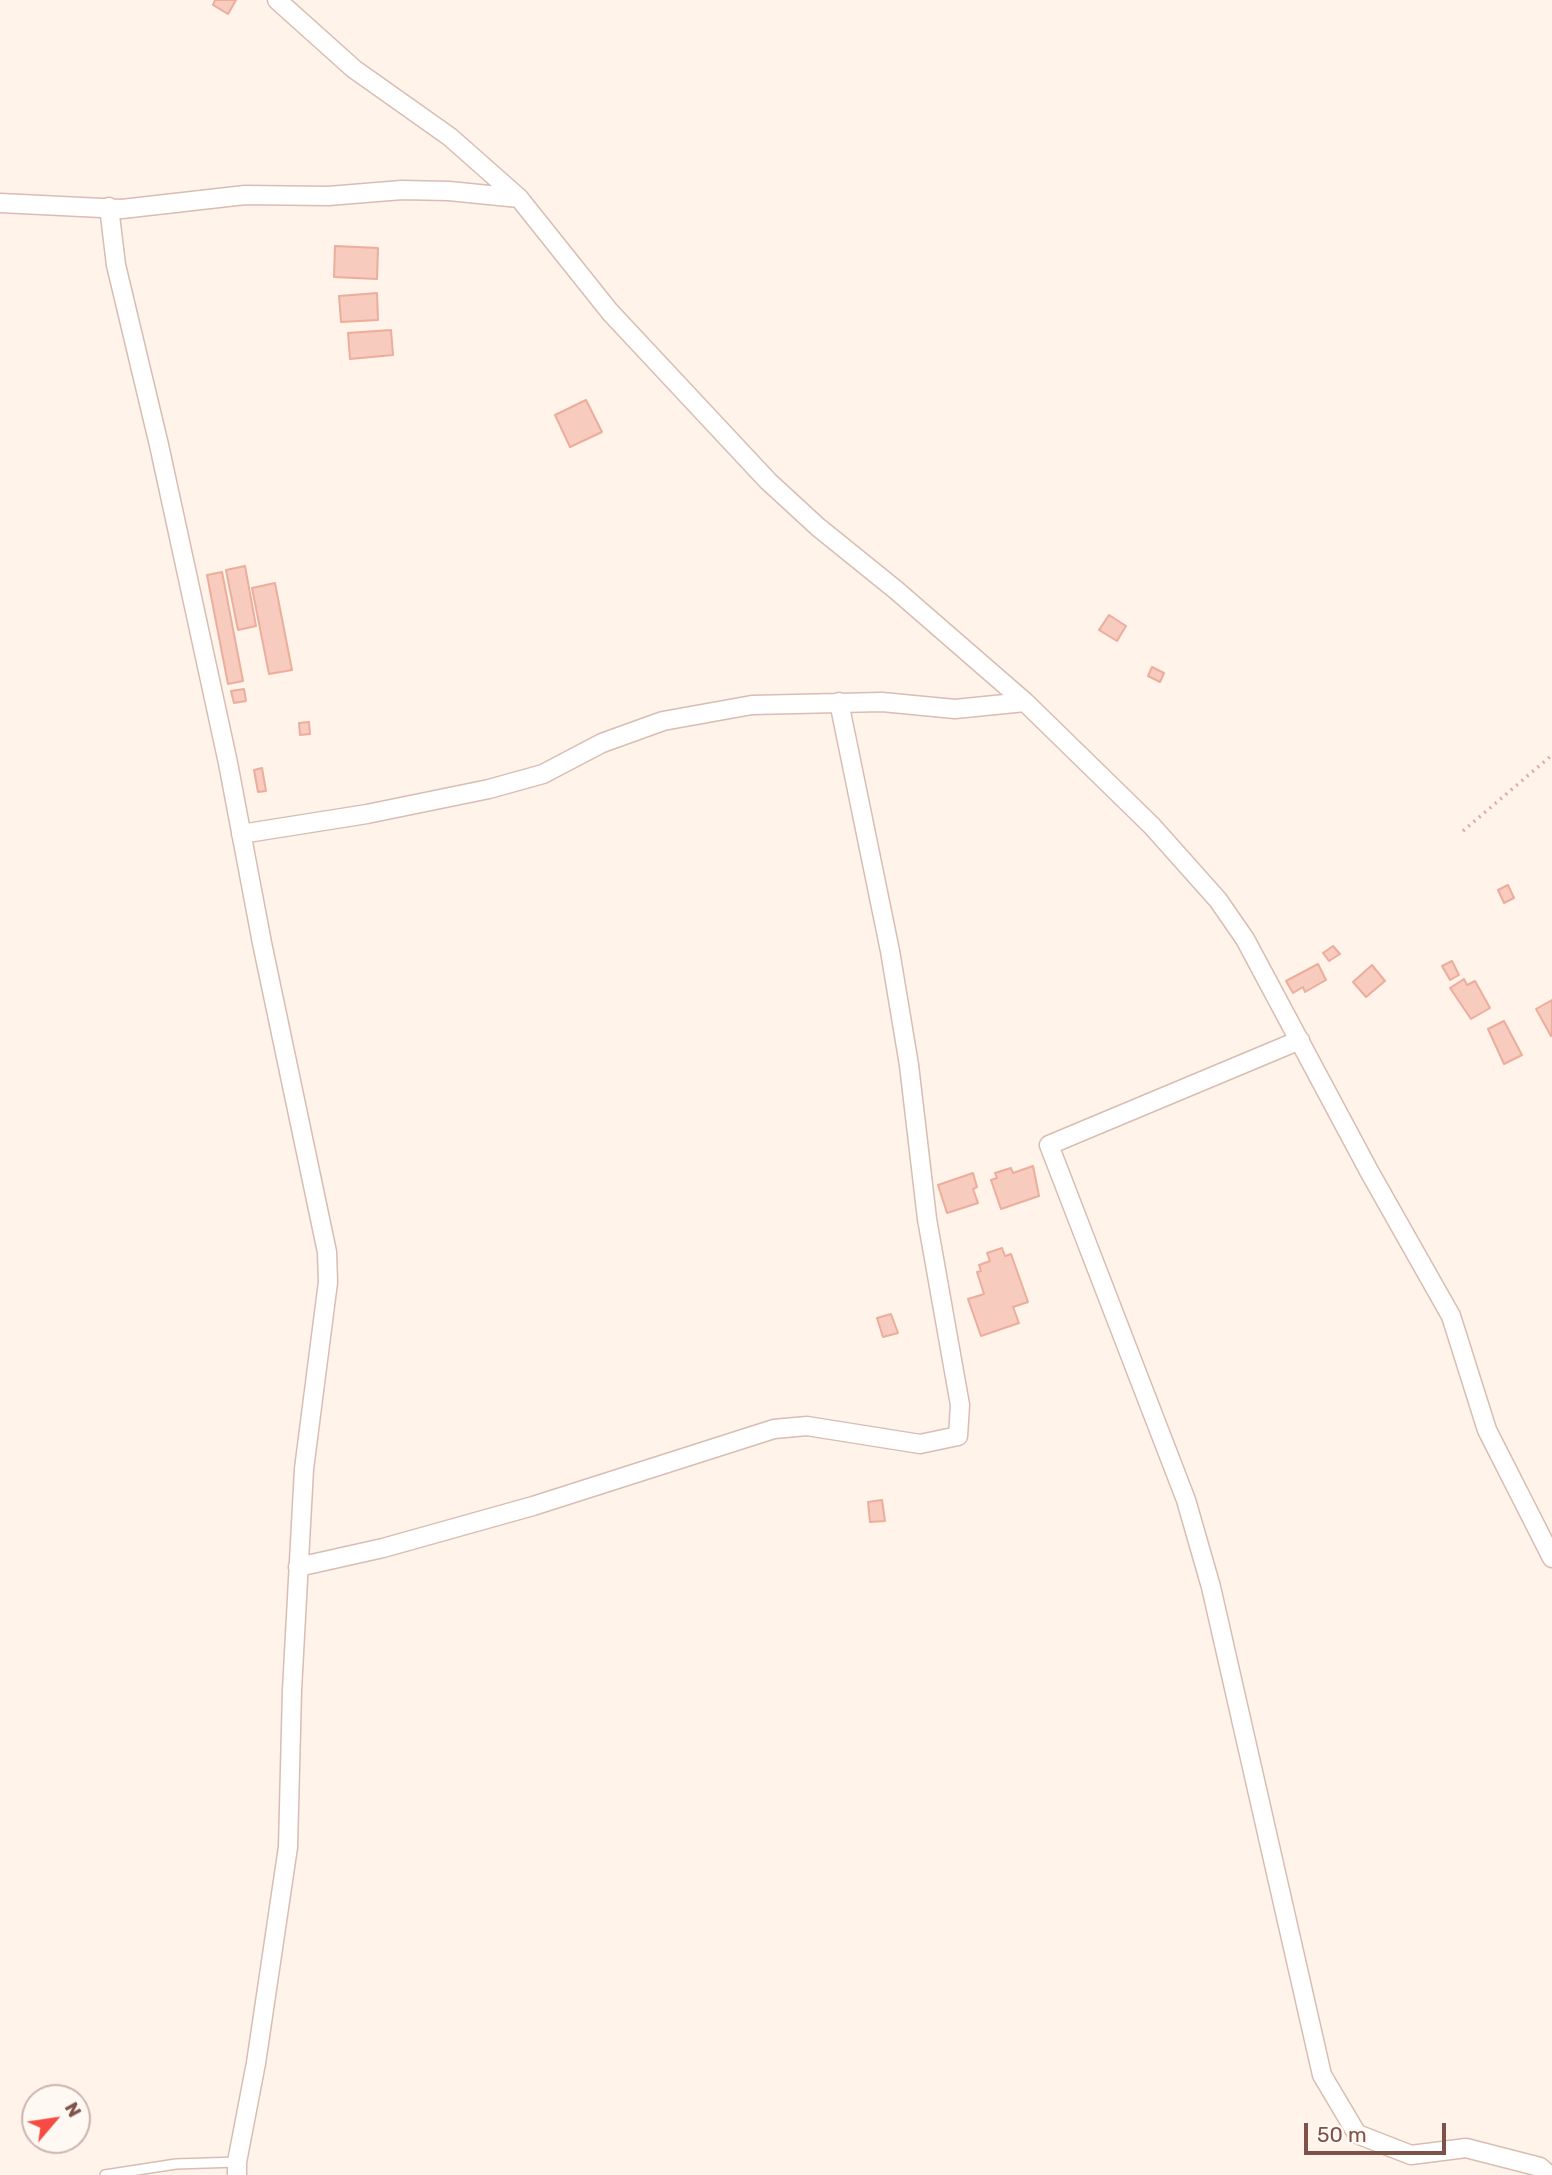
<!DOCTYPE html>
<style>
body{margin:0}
#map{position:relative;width:1552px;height:2175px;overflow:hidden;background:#fff3ea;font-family:Rubik,sans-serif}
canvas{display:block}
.north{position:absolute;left:21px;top:2084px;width:70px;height:70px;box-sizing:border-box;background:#fff8f3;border:2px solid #cbb6af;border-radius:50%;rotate:61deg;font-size:19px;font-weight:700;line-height:28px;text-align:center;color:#7e5249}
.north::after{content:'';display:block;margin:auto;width:24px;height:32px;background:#f54b43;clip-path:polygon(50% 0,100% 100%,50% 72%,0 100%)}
.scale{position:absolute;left:1304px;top:2123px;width:142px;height:32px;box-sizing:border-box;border:4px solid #7e5249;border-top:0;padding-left:9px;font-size:21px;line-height:24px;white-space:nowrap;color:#7e5249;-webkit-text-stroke:5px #fff8f3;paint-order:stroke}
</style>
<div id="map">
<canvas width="1552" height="2175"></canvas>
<div class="north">N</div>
<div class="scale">50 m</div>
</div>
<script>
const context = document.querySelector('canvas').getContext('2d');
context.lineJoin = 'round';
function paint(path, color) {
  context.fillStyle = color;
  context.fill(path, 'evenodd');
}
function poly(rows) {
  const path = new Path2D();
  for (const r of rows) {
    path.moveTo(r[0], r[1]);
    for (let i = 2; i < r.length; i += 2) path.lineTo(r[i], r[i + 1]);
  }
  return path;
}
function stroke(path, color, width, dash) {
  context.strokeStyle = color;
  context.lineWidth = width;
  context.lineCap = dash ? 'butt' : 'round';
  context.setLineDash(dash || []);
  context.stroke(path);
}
const building = poly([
 [215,0,236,0,228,14,213,5,215,0],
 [335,246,378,248,377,279,334,277,335,246],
 [377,293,378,320,341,322,339,296,377,293],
 [391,330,393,355,350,359,348,333,391,330],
 [586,400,602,432,570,447,555,415,586,400],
 [245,566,256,626,238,630,226,570,245,566],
 [222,572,243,681,228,684,207,575,222,572],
 [275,583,292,670,269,674,252,588,275,583],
 [1109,615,1126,626,1117,641,1099,630,1109,615],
 [1152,667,1164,673,1160,682,1148,676,1152,667],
 [244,689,246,701,234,703,231,691,244,689],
 [309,722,310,734,300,735,299,723,309,722],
 [262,768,266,791,258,792,254,770,262,768],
 [1508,885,1514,898,1504,903,1498,890,1508,885],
 [1333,946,1340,954,1329,961,1323,953,1333,946],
 [1452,961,1459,975,1450,980,1442,966,1452,961],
 [1318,964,1326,980,1305,992,1303,987,1293,993,1286,981,1318,964],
 [1372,965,1385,981,1366,997,1353,982,1372,965],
 [1464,979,1467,985,1475,981,1490,1008,1471,1019,1450,988,1464,979],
 [1552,1000,1552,1036,1551,1036,1536,1009,1552,1000],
 [1504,1021,1522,1055,1504,1064,1488,1029,1504,1021],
 [1033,1166,1039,1196,1001,1209,991,1180,997,1178,995,1173,1011,1168,1013,1173,1033,1166],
 [973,1173,977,1187,973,1189,978,1203,947,1213,938,1185,973,1173],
 [1002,1248,1005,1256,1011,1254,1028,1302,1013,1307,1019,1323,981,1336,968,1299,984,1294,977,1272,981,1271,979,1265,990,1261,987,1253,1002,1248],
 [891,1314,898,1333,883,1337,877,1318,891,1314],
 [882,1500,885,1521,870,1522,868,1502,882,1500]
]);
paint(building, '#f7cbbe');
stroke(building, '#ecad9c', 2);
const service = poly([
 [105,2175,176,2164,237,2162]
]);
const minor = poly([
 [277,0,354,69,450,137,519,198,610,312,768,481,818,527,896,590,1025,702,1152,826,1218,900,1245,939,1369,1171,1451,1316,1487,1430,1552,1558],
 [0,203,122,209,245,195,328,196,402,190,449,191,519,198],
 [109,207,116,265,159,445,228,763,262,943,327,1252,328,1282,304,1469,292,1690,288,1847,256,2063,237,2162,237,2175],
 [241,834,367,814,489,789,543,774,602,743,663,721,752,705,882,702,955,709,1025,702],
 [1300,1040,1049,1145,1186,1500,1211,1587,1322,2075,1357,2134,1411,2155,1466,2148,1540,2167,1549,2175],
 [298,1567,383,1548,533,1506,774,1429,807,1426,920,1444,958,1436,960,1405,927,1219,909,1065,890,951,839,702]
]);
stroke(service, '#d8bdb2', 12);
stroke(minor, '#d8bdb2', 21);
stroke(poly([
 [1463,831,1552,755]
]), '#deada0', 3.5, [2, 5]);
stroke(service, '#fff', 9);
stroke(minor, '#fff', 18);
</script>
